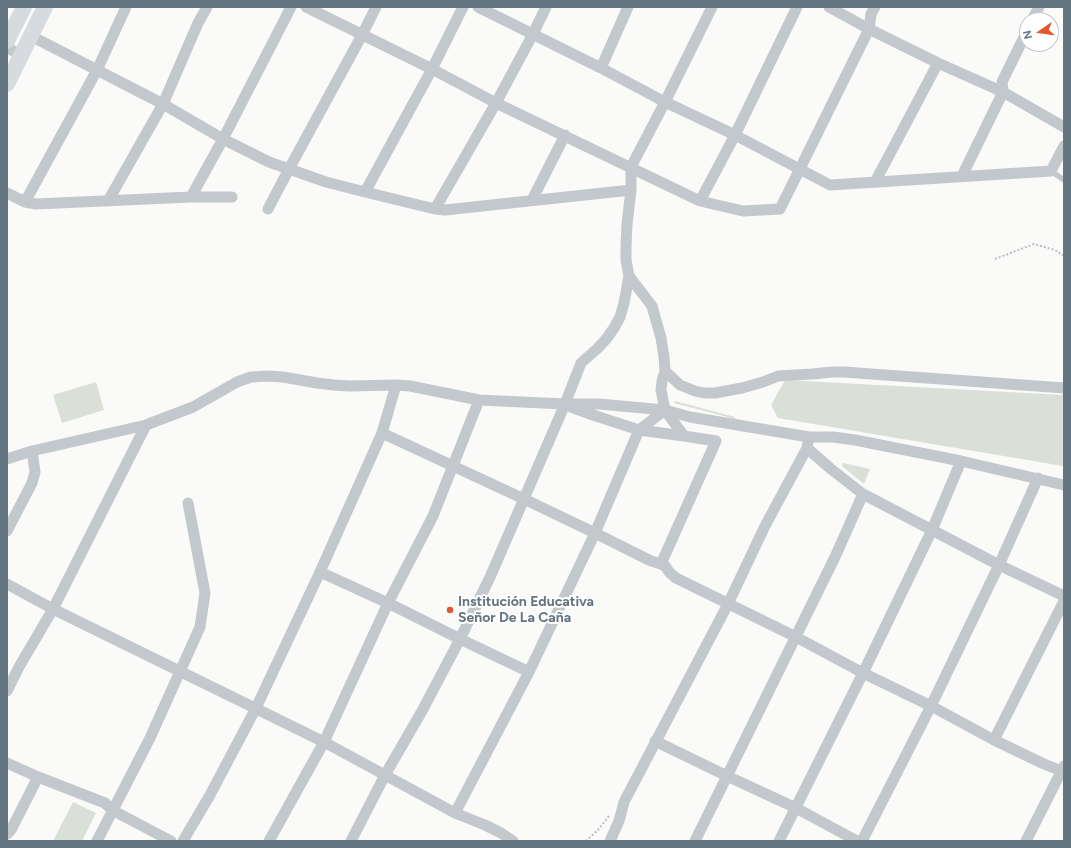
<!DOCTYPE html>
<meta charset="utf-8">
<style>
body{margin:0}
#map{position:relative;width:1071px;height:848px;overflow:hidden;background:#fafaf8;font-family:Figtree,sans-serif}
canvas{display:block}
.frame{position:absolute;inset:0;border:8px solid #657683;pointer-events:none}
.north{position:absolute;left:1019px;top:12px;width:40px;height:40px;box-sizing:border-box;background:#fff;border:1px solid #c1c8cd;border-radius:50%;rotate:257deg;font-size:11px;font-weight:700;line-height:16px;text-align:center;color:#657683}
.north::after{content:'';display:block;margin:auto;width:14px;height:18px;background:#e4572e;clip-path:polygon(50% 0,100% 100%,50% 72%,0 100%)}
</style>
<div id="map">
<canvas width="1071" height="848"></canvas>
<div class="frame"></div>
<div class="north">N</div>
</div>
<script>
const context = document.querySelector('canvas').getContext('2d');
context.lineJoin = 'round';
function paint(path, color) {
  context.fillStyle = color;
  context.fill(path, 'evenodd');
}
function poly(rows) {
  const path = new Path2D();
  for (const r of rows) {
    path.moveTo(r[0], r[1]);
    for (let i = 2; i < r.length; i += 2) path.lineTo(r[i], r[i + 1]);
  }
  return path;
}
function stroke(path, color, width, dash) {
  context.strokeStyle = color;
  context.lineWidth = width;
  context.lineCap = dash ? 'butt' : 'round';
  context.setLineDash(dash || []);
  context.stroke(path);
}
function drawText(font, color, halo, rows, align = 'center') {
  context.font = font + ' Figtree,sans-serif';
  context.lineWidth = 4;
  context.setLineDash([]);
  context.textBaseline = 'middle';
  context.strokeStyle = halo;
  context.fillStyle = color;
  for (const [text, x, y, turn = 0] of rows) {
    context.save();
    context.translate(x, y);
    context.rotate((+turn || 0) * Math.PI / 180);
    context.textAlign = isNaN(turn) ? turn : align;
    if (halo) context.strokeText(text, 0, 0);
    context.fillText(text, 0, 0);
    context.restore();
  }
}
paint(poly([
 [785,380,1064,395,1064,464,1063,466,778,418,771,405],
 [96,382,104,410,62,423,53,395],
 [675,401,735,417,735,419,674,403],
 [843,463,870,469,864,484,842,466],
 [73,802,96,813,82,841,53,841]
]), '#dadfd7');
stroke(poly([
 [995,259,1034,244,1055,250,1064,256],
 [586,841,598,830,609,816]
]), '#bbbfc2', 2, [2, 2]);
stroke(poly([
 [1051,171,1064,180]
]), '#c3c8cc', 5.5);
stroke(poly([
 [306,7,432,69,496,103,700,201,743,211,780,209,869,29,871,14,875,7],
 [478,7,601,68,665,102,735,135,830,185,1051,171,1064,146],
 [829,7,869,29,938,63,1003,92,1064,127],
 [1032,20,1039,7],
 [31,36,163,104,223,139,269,162,326,182,365,192,435,209,445,210,631,190],
 [7,48,22,55],
 [601,68,628,7],
 [962,176,1003,92,1002,82,1027,31],
 [875,182,938,63],
 [365,192,432,69,463,7],
 [7,193,25,202,36,204,191,197,232,197],
 [191,197,223,139,291,7],
 [532,200,565,135],
 [108,201,163,104,198,23,207,7],
 [700,201,735,135,797,7],
 [25,202,97,70,126,7],
 [268,209,289,169,362,35,376,7],
 [435,209,496,103,533,34,546,7],
 [665,371,680,385,695,391,704,393,715,393,742,388,763,382,778,376,812,374,832,372,844,372,1064,388],
 [571,407,593,415,639,430,684,436,716,441,661,564],
 [382,433,524,499,595,533,651,561,661,564,666,567,669,572,676,578,796,637,863,673,931,706,994,740,1044,764,1064,772],
 [684,436,665,410,661,390,662,381,665,371,664,357,661,338,652,306,629,276,626,260,626,246,627,224,631,190,631,167,665,102,712,7],
 [807,448,831,469,863,494,999,565,1064,596],
 [7,459,32,451,146,425,193,407,237,382,251,377,267,376,283,377,317,383,334,385,349,386,396,385,410,386,479,400,565,404,599,404,665,410,690,417,809,437,833,437,855,440,961,461,1064,485],
 [7,531,32,483,35,472,32,451],
 [320,572,388,603,460,639,529,672],
 [7,584,53,609,324,742,455,813,485,825,501,833,513,841],
 [7,691,19,667,53,609,146,425],
 [994,740,1064,601],
 [655,741,727,776,796,808,857,841],
 [7,763,38,777,105,803,112,810,171,841],
 [455,813,529,672,595,533,639,430,665,410],
 [7,834,11,830,38,777],
 [97,841,150,738,200,627,205,593,188,503],
 [183,841,210,795,256,708,320,572,382,433,396,385],
 [269,841,324,742,388,603,433,516,479,400],
 [351,841,385,775,422,711,460,639,491,575,565,404,581,363,598,348,607,338,614,328,620,317,624,303,629,276],
 [610,841,619,821,624,802,728,604,765,526,807,448,809,437],
 [695,841,835,557,863,494],
 [779,841,863,673,932,530,961,461],
 [862,841,931,706,999,565,1038,478],
 [1026,841,1064,766]
]), '#c3c8cc', 11);
stroke(poly([
 [7,41,24,7],
 [7,84,45,7]
]), '#d6dbdf', 16);
for (const [x, y, r, color] of [
 [450,610,4,"#e4572e"]
]) {
  const dot = new Path2D();
  dot.arc(x, y, r, 0, 2 * Math.PI);
  context.fillStyle = color;
  context.fill(dot);
  stroke(dot, '#fff', 1.5);
}
drawText('bold 14px', '#657683', '#fff', [
 ["Institución Educativa",458,602],
 ["Señor De La Caña",458,618]
], 'left');
</script>
